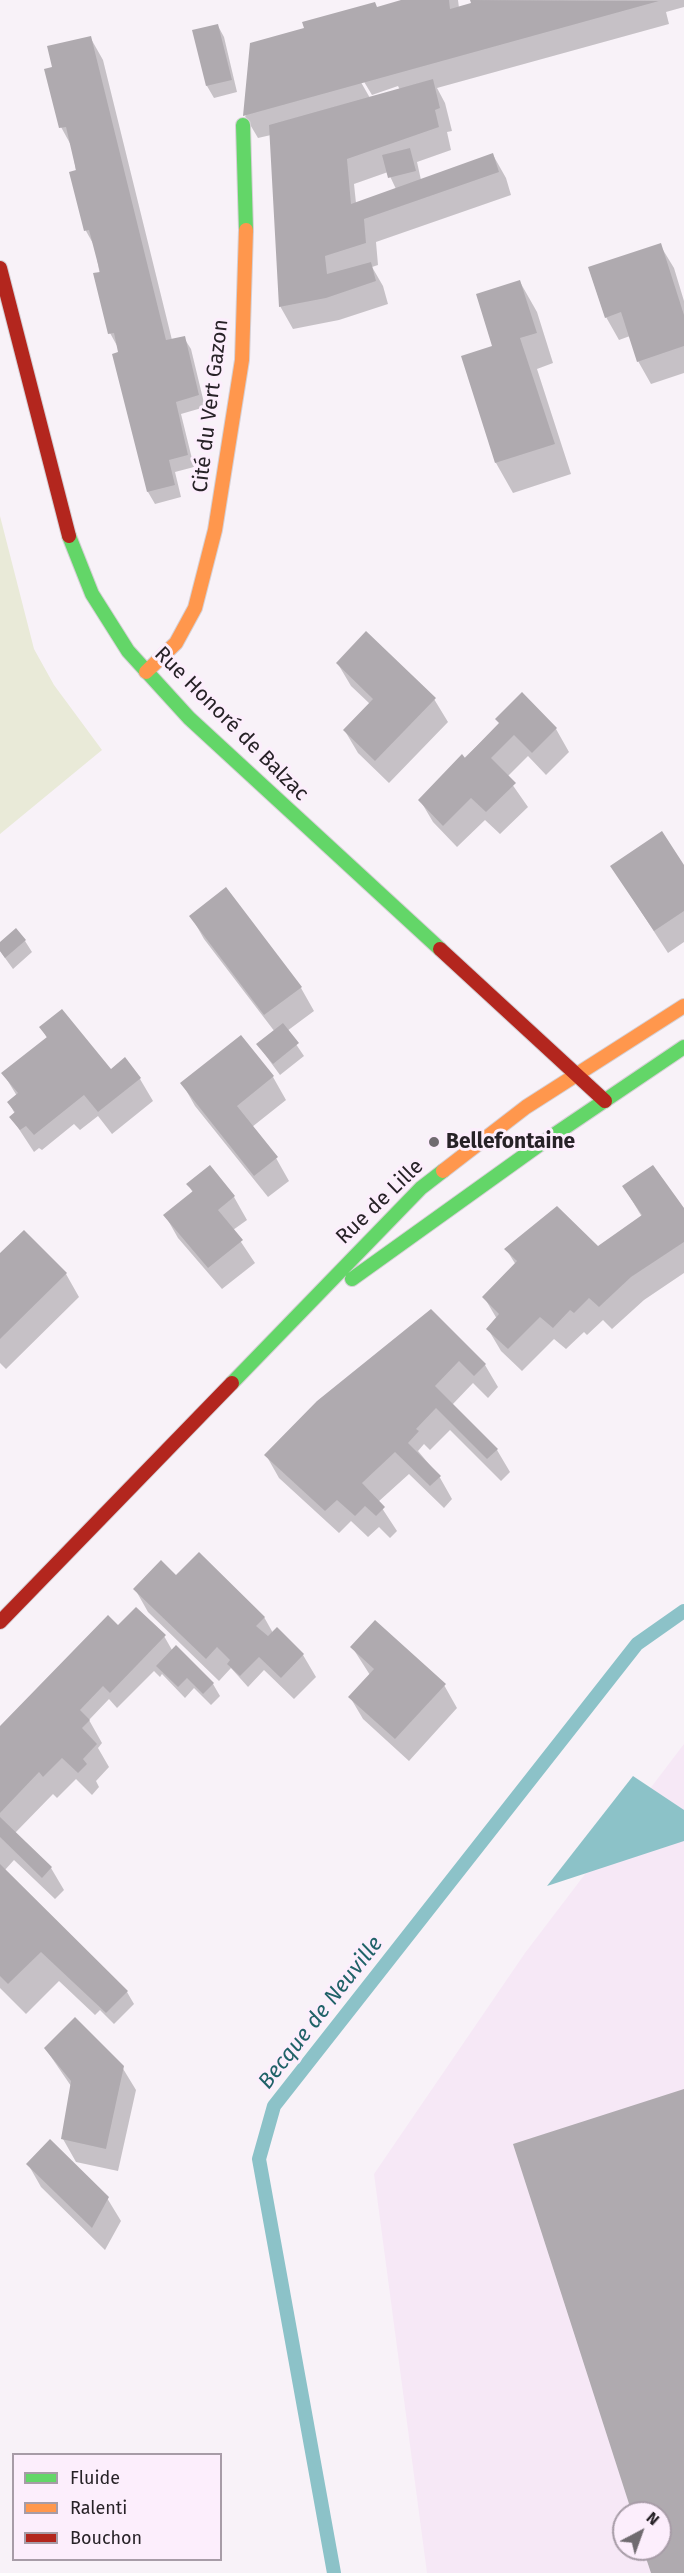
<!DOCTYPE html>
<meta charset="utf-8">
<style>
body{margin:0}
#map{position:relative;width:684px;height:2573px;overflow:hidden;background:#f8f2f8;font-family:"Fira Sans",sans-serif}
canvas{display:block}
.legend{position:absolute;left:12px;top:2453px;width:210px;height:108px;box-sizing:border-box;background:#fceefc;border:2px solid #a79ca7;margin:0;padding:8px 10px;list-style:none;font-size:18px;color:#272227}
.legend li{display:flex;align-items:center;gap:12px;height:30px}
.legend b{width:30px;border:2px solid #a79ca7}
.north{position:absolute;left:612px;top:2501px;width:60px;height:60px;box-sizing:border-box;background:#fceefc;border:2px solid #a79ca7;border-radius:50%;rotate:41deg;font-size:16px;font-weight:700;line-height:24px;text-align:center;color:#272227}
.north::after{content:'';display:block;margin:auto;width:21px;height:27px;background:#706b70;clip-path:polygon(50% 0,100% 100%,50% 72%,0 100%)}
</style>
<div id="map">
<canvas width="684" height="2573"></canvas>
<ul class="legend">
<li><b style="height:8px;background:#63d668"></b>Fluide</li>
<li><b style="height:8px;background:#ff974d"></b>Ralenti</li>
<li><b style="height:8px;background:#b3261e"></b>Bouchon</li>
</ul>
<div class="north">N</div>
</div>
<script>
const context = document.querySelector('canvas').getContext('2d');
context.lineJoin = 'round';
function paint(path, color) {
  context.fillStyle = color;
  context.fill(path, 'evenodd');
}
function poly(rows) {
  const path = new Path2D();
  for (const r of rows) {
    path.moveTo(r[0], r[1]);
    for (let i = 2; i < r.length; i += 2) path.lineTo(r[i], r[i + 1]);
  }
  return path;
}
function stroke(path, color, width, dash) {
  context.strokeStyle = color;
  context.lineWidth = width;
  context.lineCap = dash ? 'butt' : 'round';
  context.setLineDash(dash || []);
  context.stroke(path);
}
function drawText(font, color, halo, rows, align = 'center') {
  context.font = font + ' "Fira Sans",sans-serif';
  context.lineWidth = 6;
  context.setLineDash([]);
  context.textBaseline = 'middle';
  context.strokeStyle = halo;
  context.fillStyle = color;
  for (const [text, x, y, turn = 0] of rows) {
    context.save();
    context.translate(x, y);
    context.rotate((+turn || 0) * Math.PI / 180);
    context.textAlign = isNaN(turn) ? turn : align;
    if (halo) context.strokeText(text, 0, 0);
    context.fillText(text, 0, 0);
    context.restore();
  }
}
paint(poly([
 [684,1744,684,2573,427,2573,374,2174,525,1953],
 [624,2513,660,2513,660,2549,624,2549]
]), '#f6e8f6');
paint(poly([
 [0,516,34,649,54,685,102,750,0,834]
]), '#e9ead8');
paint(poly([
 [633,1776,684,1810,684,1841,547,1886]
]), '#8cc2c8');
paint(poly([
 [404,0,458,0,459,8,473,4,472,0,684,0,684,7,666,12,669,24,437,88,445,103,452,131,447,132,451,150,417,162,421,180,493,155,506,178,511,195,376,242,378,265,372,267,383,286,388,304,339,320,293,329,280,306,271,135,258,138,245,116,378,9],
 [360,75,372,95,398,86,400,90,370,98,358,77],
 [388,172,396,189,356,203,354,184],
 [218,26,224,37,237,92,214,98,207,86,194,31],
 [90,37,103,60,172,340,184,338,191,349,205,407,181,414,194,467,175,472,181,497,155,504,148,492,121,353,110,333,95,247,86,231,72,147,61,127,54,68],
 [660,245,674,268,684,301,684,373,651,384,638,361,630,336,619,340,606,317],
 [520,282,537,312,553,363,537,369,571,474,513,493,496,463,463,357,494,347],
 [338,664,434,699,448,722,389,783,358,753,345,731,370,704,351,686],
 [500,724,556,729,569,752,546,775,528,756,507,777,528,807,500,834,485,820,457,847,433,822,420,800],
 [612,867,684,867,684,942,668,953],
 [226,890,301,988,314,1011,287,1031,304,1056,280,1075,258,1045,275,1032,204,939,191,916],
 [25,941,32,952,13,969,0,951,0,944],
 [41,1027,111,1071,140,1079,153,1101,112,1134,98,1116,80,1130,74,1124,42,1150,39,1148,34,1152,11,1117,15,1114,9,1103,17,1096,3,1073,47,1038],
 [241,1037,273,1077,286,1100,252,1127,276,1158,289,1181,268,1197,195,1106,182,1083],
 [188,1184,234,1197,247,1220,233,1230,255,1263,222,1289,178,1238,165,1215,193,1193],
 [624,1187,684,1210,684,1273,644,1300,612,1329,603,1320,587,1335,584,1332,566,1349,554,1339,522,1371,501,1351,488,1329,497,1319,484,1297,516,1265,506,1249,598,1248,642,1217],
 [0,1255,66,1274,79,1297,6,1369,0,1363],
 [431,1311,485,1365,498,1387,488,1398,473,1383,452,1405,497,1450,510,1472,501,1481,450,1430,430,1450,424,1444,418,1451,439,1476,452,1499,444,1508,409,1474,378,1502,397,1531,390,1538,379,1527,368,1537,351,1521,339,1533,279,1478,266,1455],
 [176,1577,264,1617,273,1633,303,1655,316,1677,294,1699,264,1670,248,1687,231,1668,219,1681,148,1612,135,1589],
 [118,1627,164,1636,172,1650,213,1684,220,1696,211,1705,194,1688,185,1698,162,1674,160,1677,154,1671,117,1708,109,1699,89,1720,102,1743,98,1748,109,1767,96,1781,99,1787,92,1795,76,1779,57,1798,53,1794,15,1833,51,1868,64,1890,55,1899,14,1860,4,1871,127,1992,134,2004,114,2024,100,2010,95,2015,59,1981,26,2014,0,1988,0,1728],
 [352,1647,444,1685,457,1708,409,1761,363,1719,350,1697,370,1675],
 [45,2048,122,2067,136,2090,118,2171,76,2162,63,2139,71,2086],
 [28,2164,107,2198,121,2221,105,2250,41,2187]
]), '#0003');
stroke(poly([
 [334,2573,259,2159,274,2106,637,1644,684,1611]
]), '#8cc2c8', 14);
paint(poly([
 [401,0,449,0,450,9,471,3,470,0,659,1,243,116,250,43,304,28,302,22,375,2,377,7],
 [218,24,232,80,206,86,192,30],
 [91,36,166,340,185,336,199,395,176,402,188,455,169,460,175,485,147,492,112,354,118,352,114,333,108,334,93,273,100,272,89,230,84,231,69,172,76,170,66,127,59,128,44,69,52,67,47,46],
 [433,79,440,108,435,110,439,127,347,159,351,204,493,153,499,172,364,219,366,243,325,256,327,274,371,262,376,281,326,298,279,307,269,125],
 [410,148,416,171,388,178,382,155],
 [661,243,684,315,684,346,637,362,621,312,605,318,588,267],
 [520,280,537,333,520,338,555,444,495,463,461,356,492,346,476,294],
 [366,631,436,698,375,761,343,730,373,699,336,663],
 [522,692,557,728,532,753,514,735,491,758,516,783,486,812,471,798,443,826,418,800,462,754,465,758,499,723,495,719],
 [662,831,684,865,684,911,654,931,610,866],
 [226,887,302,987,264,1015,189,916],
 [16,928,26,940,5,958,0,951,0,942],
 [62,1009,111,1069,125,1057,141,1078,98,1112,84,1095,34,1135,26,1126,20,1130,9,1117,15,1112,7,1102,18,1093,1,1073,47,1037,39,1027],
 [283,1023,299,1043,273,1064,256,1044],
 [241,1035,274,1076,237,1106,278,1157,254,1176,180,1083],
 [210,1165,235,1196,218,1210,243,1240,208,1268,163,1215,193,1191,186,1184],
 [653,1165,684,1208,684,1242,631,1277,599,1307,589,1298,574,1313,570,1310,553,1328,540,1317,508,1349,486,1329,499,1314,482,1297,517,1261,504,1249,557,1206,598,1246,642,1215,622,1186],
 [24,1230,67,1273,0,1339,0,1253],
 [431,1309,486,1364,474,1376,459,1361,435,1386,498,1449,487,1459,436,1408,416,1429,419,1431,408,1443,441,1476,430,1486,395,1452,362,1483,385,1507,376,1516,365,1506,355,1516,337,1500,325,1511,264,1455,317,1401],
 [199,1552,265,1617,256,1626,268,1636,277,1627,304,1654,281,1678,259,1657,240,1676,227,1664,230,1660,217,1647,206,1659,133,1589,161,1560,176,1575],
 [136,1607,166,1635,110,1693,103,1686,80,1710,90,1720,82,1728,97,1744,83,1759,87,1764,78,1773,62,1758,43,1777,39,1772,0,1813,0,1726,108,1615,118,1625],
 [375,1620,446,1684,395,1739,348,1697,374,1669,350,1647],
 [176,1645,214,1683,203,1694,187,1678,178,1687,156,1666],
 [0,1817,52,1867,42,1878,0,1837],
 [0,1864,128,1991,106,2013,41,1952,8,1984,0,1976],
 [75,2017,124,2066,106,2149,61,2139,71,2081,44,2048],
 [684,2089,684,2573,651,2573,643,2549,660,2549,660,2513,632,2513,513,2144],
 [50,2139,109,2197,92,2228,26,2164]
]), '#afaaaf');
const fast = poly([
 [243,125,246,230],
 [69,536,92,594,128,651,189,718,440,949],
 [352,1279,539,1145,684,1047],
 [232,1383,421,1188,443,1171]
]);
const slow = poly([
 [146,672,176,643,195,608,215,530,242,360,246,230],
 [443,1171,526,1107,684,1006]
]);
const jam = poly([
 [0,268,69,536],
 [440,949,605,1101],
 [0,1622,232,1383]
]);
stroke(fast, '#d5d0d5', 16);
stroke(slow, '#d5d0d5', 16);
stroke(jam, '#d5d0d5', 16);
stroke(fast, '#63d668', 14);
stroke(slow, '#ff974d', 14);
stroke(jam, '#b3261e', 14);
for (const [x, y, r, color] of [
 [434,1142,6,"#706b70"]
]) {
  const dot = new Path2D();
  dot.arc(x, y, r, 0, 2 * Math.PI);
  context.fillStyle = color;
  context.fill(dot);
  stroke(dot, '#fceefc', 2);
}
drawText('21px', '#272227', '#fceefc', [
 ["Cité du Vert Gazon",211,406,-83],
 ["Rue Honoré de Balzac",231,724,45],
 ["Rue de Lille",380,1202,-44]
]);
drawText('bold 21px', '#272227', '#fceefc', [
 ["Bellefontaine",446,1142]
], 'left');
drawText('italic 22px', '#206268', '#fceefc', [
 ["Becque de Neuville",321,2013,-52]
]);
</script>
